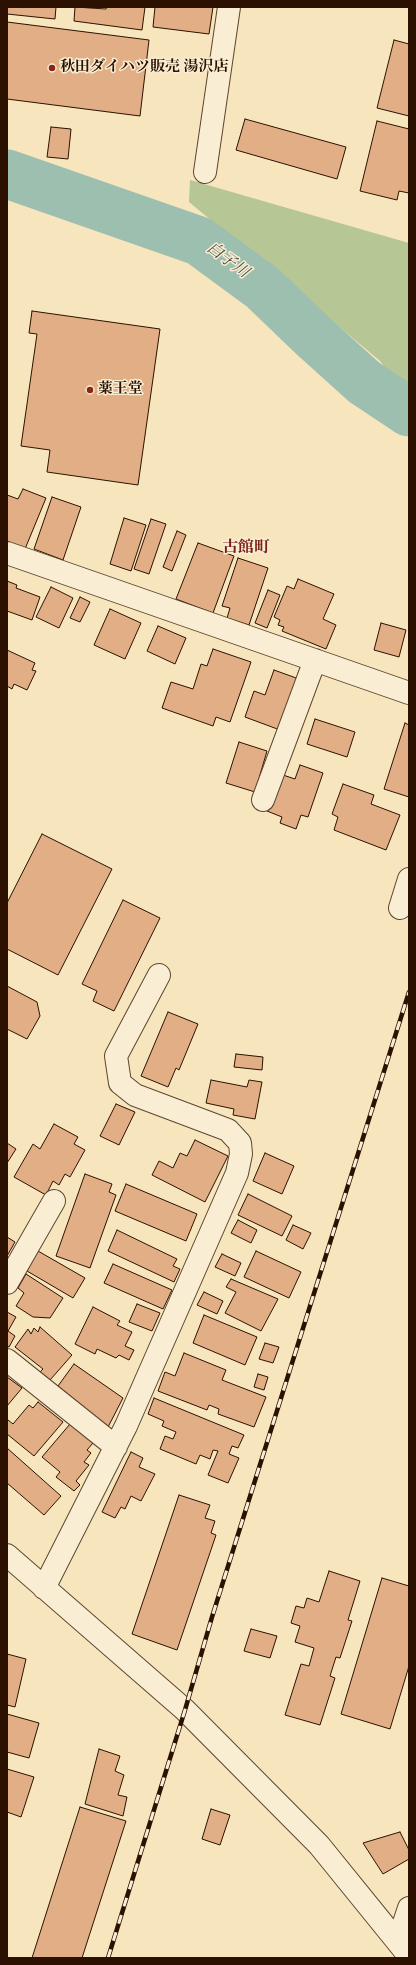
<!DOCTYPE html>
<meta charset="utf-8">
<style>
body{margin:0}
#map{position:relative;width:416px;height:1965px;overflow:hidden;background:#f6e5bd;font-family:"IM FELL DW Pica",serif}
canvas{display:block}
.frame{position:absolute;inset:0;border:8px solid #2c1100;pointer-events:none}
</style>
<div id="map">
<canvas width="416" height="1965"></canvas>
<div class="frame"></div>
</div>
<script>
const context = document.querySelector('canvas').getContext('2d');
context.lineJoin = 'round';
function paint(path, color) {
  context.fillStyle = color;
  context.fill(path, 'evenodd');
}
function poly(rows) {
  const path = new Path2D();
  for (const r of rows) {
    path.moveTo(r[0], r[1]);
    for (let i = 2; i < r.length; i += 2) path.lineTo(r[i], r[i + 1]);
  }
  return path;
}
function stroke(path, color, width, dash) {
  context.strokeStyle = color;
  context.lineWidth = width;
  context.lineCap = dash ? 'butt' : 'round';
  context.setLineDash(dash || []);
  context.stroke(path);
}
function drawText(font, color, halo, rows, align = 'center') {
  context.font = font + ' "IM FELL DW Pica","Noto Serif JP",serif';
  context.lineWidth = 3;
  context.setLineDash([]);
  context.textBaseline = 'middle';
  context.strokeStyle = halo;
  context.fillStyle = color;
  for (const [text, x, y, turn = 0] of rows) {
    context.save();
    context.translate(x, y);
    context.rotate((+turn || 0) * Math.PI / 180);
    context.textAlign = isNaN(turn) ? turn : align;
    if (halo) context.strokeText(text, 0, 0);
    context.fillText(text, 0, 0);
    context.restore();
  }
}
paint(poly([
 [190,180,409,243,409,394,404,390,379,360,189,202]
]), '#b7c695');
stroke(poly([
 [7,174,199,241,263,288,313,336,364,382,409,412]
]), '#9dbfb0', 49);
const building = poly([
 [7,7,56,7,55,19,7,14,7,7],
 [75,7,106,9,107,7,145,7,142,30,74,21,75,7],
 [155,7,213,7,209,34,153,27,155,7],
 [7,22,149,40,140,116,7,99,7,22],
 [394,40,409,44,409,116,377,108,394,40],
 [245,119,346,147,337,179,236,150,245,119],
 [377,121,409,129,409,193,399,191,397,200,360,191,377,121],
 [51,127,71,129,68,159,47,157,51,127],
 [32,311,160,329,138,485,47,472,50,450,21,446,37,334,29,333,32,311],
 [23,489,46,498,25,549,7,541,7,495,18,499,23,489],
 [52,497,81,507,63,560,34,549,52,497],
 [124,518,146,525,131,571,110,564,124,518],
 [151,519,166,524,149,574,134,569,151,519],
 [177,531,186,535,172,571,163,567,177,531],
 [198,543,234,556,213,613,176,599,198,543],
 [238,558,268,568,249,625,227,618,230,608,222,606,238,558],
 [298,579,334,594,323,619,336,625,326,649,282,631,284,627,278,625,280,620,274,617,287,586,294,589,298,579],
 [7,581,17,585,16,588,40,597,32,620,7,611,7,581],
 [51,587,73,598,59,628,36,617,51,587],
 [268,590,280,595,267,628,255,623,268,590],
 [80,597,90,602,80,622,70,618,80,597],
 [110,609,141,623,125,659,94,645,110,609],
 [381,623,406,630,399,657,374,650,381,623],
 [158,626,186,638,175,664,147,651,158,626],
 [213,649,251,662,230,722,216,717,213,726,162,708,171,682,193,689,201,664,207,666,213,649],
 [7,650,35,663,32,670,36,671,27,690,14,684,12,689,7,686,7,650],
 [274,670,299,679,280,730,245,717,254,691,265,695,274,670],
 [315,719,355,732,347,757,307,744,315,719],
 [405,723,409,725,409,797,384,789,405,723],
 [239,742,267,751,255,792,226,783,239,742],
 [300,765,323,773,308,817,301,815,296,829,280,823,282,817,267,811,280,774,295,779,300,765],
 [343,784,374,795,371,804,400,815,386,850,334,830,338,817,332,814,343,784],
 [42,834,112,869,58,975,7,949,7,903,42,834],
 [123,900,160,918,114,1011,93,1001,97,991,82,984,123,900],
 [7,986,37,1002,40,1016,27,1039,7,1029,7,986],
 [168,1012,198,1024,179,1070,176,1068,168,1087,141,1076,168,1012],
 [236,1054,263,1057,262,1070,234,1067,236,1054],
 [211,1080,247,1087,249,1080,262,1082,255,1119,233,1115,234,1109,206,1103,211,1080],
 [116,1104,135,1112,119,1145,100,1136,116,1104],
 [54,1124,78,1137,74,1144,85,1150,70,1177,65,1174,59,1185,53,1181,46,1195,14,1177,33,1144,40,1149,54,1124],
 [195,1140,228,1156,205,1202,152,1175,159,1161,173,1168,180,1153,187,1156,195,1140],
 [7,1143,16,1149,7,1163,7,1143],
 [265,1153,294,1166,282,1194,253,1181,265,1153],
 [85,1174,112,1184,109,1192,116,1195,90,1268,56,1256,85,1174],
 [126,1184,197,1214,186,1241,115,1211,126,1184],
 [248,1194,292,1216,282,1236,238,1215,248,1194],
 [238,1220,257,1230,251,1243,231,1233,238,1220],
 [293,1225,311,1233,303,1249,286,1240,293,1225],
 [117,1230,177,1259,173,1266,180,1269,174,1282,108,1251,117,1230],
 [7,1237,15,1242,7,1256,7,1237],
 [38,1251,85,1278,73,1298,27,1271,38,1251],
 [256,1251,301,1272,289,1298,244,1277,256,1251],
 [222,1254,241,1263,235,1276,215,1267,222,1254],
 [113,1264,172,1290,163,1309,104,1283,113,1264],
 [26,1274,63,1298,50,1318,33,1317,16,1306,24,1293,18,1288,26,1274],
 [231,1279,278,1299,261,1331,225,1313,236,1292,226,1287,231,1279],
 [204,1292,223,1301,217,1314,197,1305,204,1292],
 [137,1304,160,1313,152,1331,129,1322,137,1304],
 [93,1307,120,1321,117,1325,132,1332,125,1346,134,1350,129,1360,119,1355,116,1358,97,1349,95,1354,75,1344,93,1307],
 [7,1312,16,1317,8,1331,15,1336,9,1347,7,1346,7,1312],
 [204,1315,257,1337,245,1365,193,1343,204,1315],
 [40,1327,72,1355,50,1380,40,1372,43,1369,15,1347,28,1329,31,1334,34,1328,38,1332,40,1327],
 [265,1343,279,1347,273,1363,259,1359,265,1343],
 [184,1353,226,1370,222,1380,266,1397,254,1427,218,1414,219,1409,209,1405,207,1410,158,1391,165,1372,175,1376,184,1353],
 [74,1364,123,1398,108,1427,58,1386,74,1364],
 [258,1374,268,1377,264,1390,254,1387,258,1374],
 [7,1377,22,1388,7,1406,7,1377],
 [154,1398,244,1435,238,1448,232,1446,229,1454,239,1458,228,1483,208,1475,218,1451,213,1450,210,1459,200,1455,196,1464,160,1449,165,1436,173,1439,176,1432,162,1426,164,1421,148,1414,154,1398],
 [38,1402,63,1422,34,1456,7,1434,7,1422,8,1420,13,1424,29,1405,33,1408,38,1402],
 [70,1424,93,1443,87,1450,91,1453,84,1462,89,1465,76,1481,80,1485,74,1491,56,1477,60,1472,42,1457,70,1424],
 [7,1448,61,1496,44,1515,7,1483,7,1448],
 [131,1452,143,1458,139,1467,155,1474,141,1501,131,1496,125,1509,121,1507,115,1518,102,1512,131,1452],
 [179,1495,210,1505,205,1518,215,1521,211,1533,216,1535,177,1650,132,1634,179,1495],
 [329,1571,360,1581,348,1620,352,1621,340,1658,336,1657,330,1676,335,1678,320,1725,285,1715,301,1664,309,1666,314,1648,295,1642,300,1626,291,1623,296,1606,304,1608,307,1598,319,1602,329,1571],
 [382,1578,409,1586,409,1666,390,1729,341,1714,382,1578],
 [251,1629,277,1636,270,1658,244,1651,251,1629],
 [7,1654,26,1659,15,1707,7,1705,7,1654],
 [7,1714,39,1723,29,1758,7,1752,7,1714],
 [99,1749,120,1756,115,1771,124,1775,118,1795,127,1797,123,1816,85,1804,99,1749],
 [7,1769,34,1777,21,1817,7,1812,7,1769],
 [80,1807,126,1821,82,1958,32,1958,80,1807],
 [211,1809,230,1815,220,1845,202,1839,211,1809],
 [400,1832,409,1850,409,1859,383,1874,363,1843,400,1832]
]);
paint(building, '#e2ae86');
stroke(building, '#2c1100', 1);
const minor = poly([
 [205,172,229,7],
 [7,553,409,693],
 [263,800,315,660],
 [400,908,409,879],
 [7,1283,54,1201],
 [7,1360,116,1447],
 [7,1555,185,1710,319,1845,409,1956],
 [44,1588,126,1426,237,1173,241,1154,240,1143,228,1130,135,1095,120,1083,116,1056,159,975],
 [398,1941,409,1908]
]);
stroke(minor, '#5e462f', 24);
stroke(minor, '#f9eed4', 22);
const rail = poly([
 [108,1958,185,1710,212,1617,409,992]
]);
stroke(rail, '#2c1100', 4.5);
stroke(rail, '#f9eed4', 3, [9]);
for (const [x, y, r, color] of [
 [52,68,4,"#8f2418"],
 [90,390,4,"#8f2418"]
]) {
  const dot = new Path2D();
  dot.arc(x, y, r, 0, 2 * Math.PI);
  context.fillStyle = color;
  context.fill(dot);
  stroke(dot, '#f9eed4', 1.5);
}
drawText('bold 15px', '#2c1100', '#f9eed4', [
 ["秋田ダイハツ販売 湯沢店",60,68],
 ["薬王堂",98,390]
], 'left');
drawText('italic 16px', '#544e3e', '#f9eed4', [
 ["白子川",227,261,36]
]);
drawText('bold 16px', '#7a1f14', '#f9eed4', [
 ["古館町",246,549]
]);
</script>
